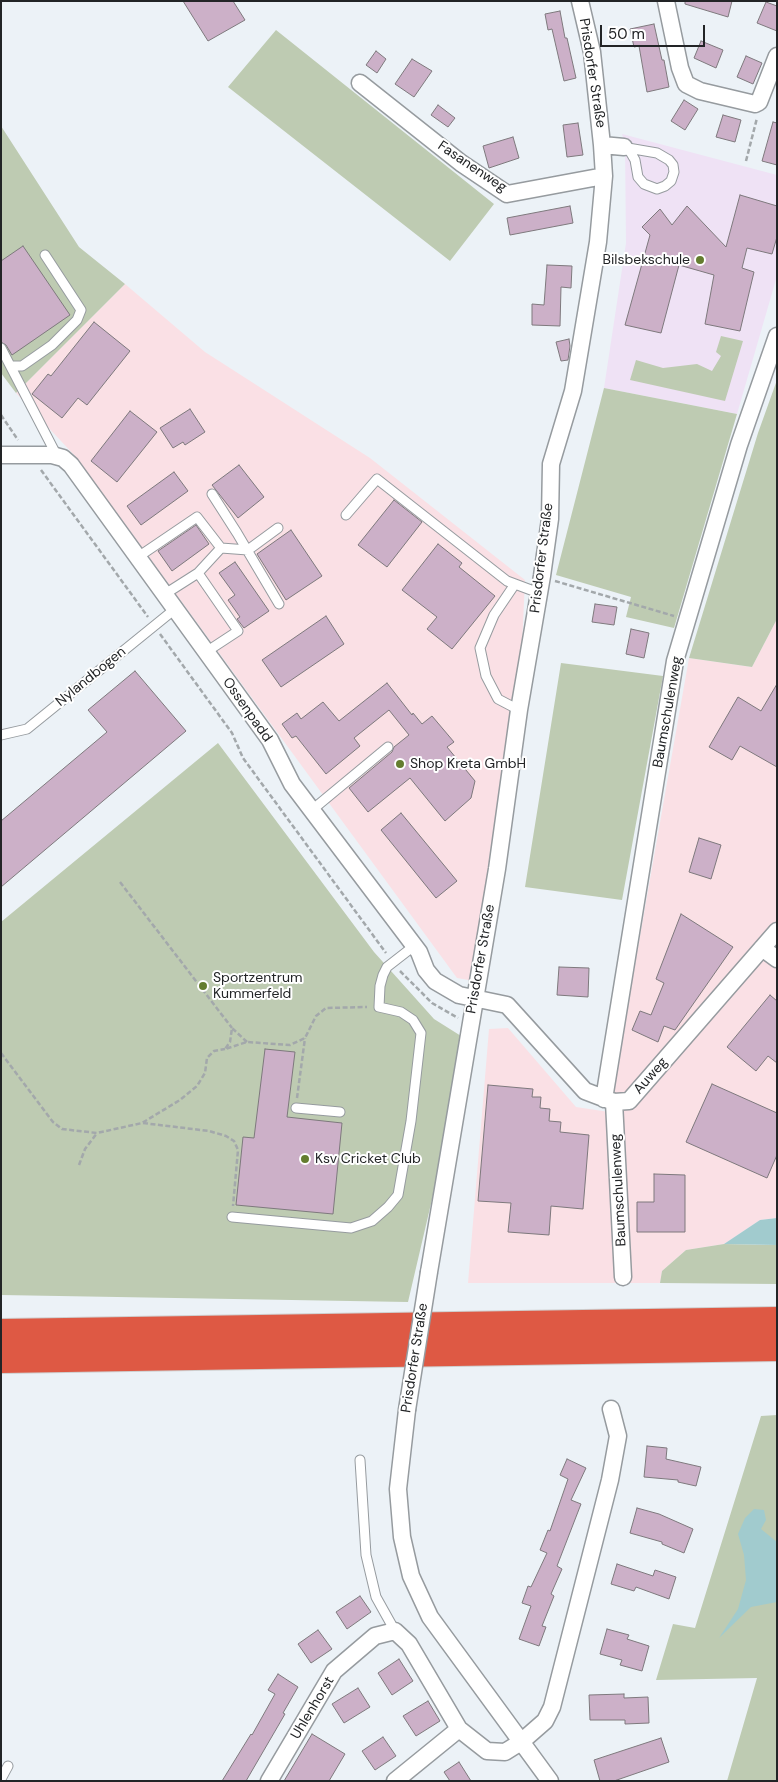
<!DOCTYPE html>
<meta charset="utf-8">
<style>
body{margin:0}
#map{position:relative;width:778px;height:1782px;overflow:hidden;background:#ecf2f7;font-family:"DM Sans",sans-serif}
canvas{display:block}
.frame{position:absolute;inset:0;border:2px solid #222426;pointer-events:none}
.scale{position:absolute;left:600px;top:25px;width:105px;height:22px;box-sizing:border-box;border:2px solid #222426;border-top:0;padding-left:6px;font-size:15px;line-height:18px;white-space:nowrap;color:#222426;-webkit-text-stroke:4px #fff;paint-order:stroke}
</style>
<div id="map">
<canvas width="778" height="1782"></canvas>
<div class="frame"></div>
<div class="scale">50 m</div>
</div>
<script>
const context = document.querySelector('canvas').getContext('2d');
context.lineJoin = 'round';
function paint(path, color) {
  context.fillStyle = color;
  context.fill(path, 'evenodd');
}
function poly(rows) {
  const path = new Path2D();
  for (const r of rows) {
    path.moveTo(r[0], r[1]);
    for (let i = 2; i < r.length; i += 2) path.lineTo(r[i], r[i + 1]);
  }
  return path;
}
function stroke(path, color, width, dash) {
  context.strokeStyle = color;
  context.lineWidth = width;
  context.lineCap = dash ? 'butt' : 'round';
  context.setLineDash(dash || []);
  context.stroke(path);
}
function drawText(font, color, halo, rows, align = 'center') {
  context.font = font + ' "DM Sans",sans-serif';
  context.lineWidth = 4;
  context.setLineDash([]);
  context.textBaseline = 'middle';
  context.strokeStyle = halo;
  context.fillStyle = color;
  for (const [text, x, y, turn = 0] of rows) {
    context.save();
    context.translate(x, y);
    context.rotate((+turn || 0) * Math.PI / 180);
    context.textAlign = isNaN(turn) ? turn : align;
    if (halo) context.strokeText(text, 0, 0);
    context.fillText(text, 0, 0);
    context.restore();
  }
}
paint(poly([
 [125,284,205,352,370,458,525,580,519,710,480,982,457,978,75,456,16,393],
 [777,619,777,1218,760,1220,724,1244,686,1250,662,1271,660,1283,468,1283,489,1029,508,1028,576,1107,609,1112,689,658,752,667]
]), '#fae0e5');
paint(poly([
 [622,134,777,175,777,276,737,414,604,388,626,243,625,144]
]), '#efe2f5');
paint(poly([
 [276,30,494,204,450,261,228,87],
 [1,126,79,247,125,284,16,393,1,373],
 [721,336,743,341,725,401,630,380,636,360,663,368,697,364,712,371,721,356,716,352],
 [777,380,777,619,752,667,689,658,758,433],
 [604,388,737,414,674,628,626,617,631,597,556,575],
 [561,663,663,676,622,900,525,887],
 [218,743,374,952,434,1019,469,1041,408,1302,1,1295,1,922],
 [724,1244,777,1245,777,1284,660,1283,662,1271,686,1250],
 [777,1415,777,1781,727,1781,757,1678,656,1680,673,1624,695,1628,761,1416]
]), '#becbb2');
paint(poly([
 [777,1218,777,1245,724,1244,760,1220],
 [754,1509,764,1510,766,1520,761,1529,777,1542,777,1602,751,1607,719,1638,738,1609,746,1580,744,1555,738,1534,745,1518]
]), '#a1cbce');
const building = poly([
 [183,1,233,1,245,20,208,41,183,1],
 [685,1,732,1,728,17,685,4,685,1],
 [766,2,777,6,777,31,757,23,766,2],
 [560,11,565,38,567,38,576,78,564,81,552,29,548,30,545,14,560,11],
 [654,24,662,60,664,60,669,87,647,92,639,46,634,47,630,29,654,24],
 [701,41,723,50,716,68,694,58,701,41],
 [376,51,386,59,377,73,366,65,376,51],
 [746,56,762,63,753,84,737,77,746,56],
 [412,59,432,71,414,97,395,84,412,59],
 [684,100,698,109,685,130,671,121,684,100],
 [438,105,455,118,448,127,431,115,438,105],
 [723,115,741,120,735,142,716,137,723,115],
 [773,122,777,123,777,165,762,161,773,122],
 [578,123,583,155,567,157,563,125,578,123],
 [513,137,519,158,489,168,483,146,513,137],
 [740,195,777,206,777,237,772,254,747,248,742,268,754,272,740,331,705,324,714,275,679,265,661,333,625,325,650,235,642,227,660,209,672,225,687,206,726,247,740,195],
 [570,206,573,223,510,235,507,218,570,206],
 [23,246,70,315,12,355,6,345,1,342,1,261,23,246],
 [547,265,572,266,571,288,561,287,560,326,532,325,532,304,544,305,547,265],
 [94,322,130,351,87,405,78,398,62,418,32,394,48,374,51,376,94,322],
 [569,339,570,346,568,360,561,361,556,342,569,339],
 [190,409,205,432,185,445,183,442,173,448,160,428,190,409],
 [130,411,157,432,117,482,91,461,130,411],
 [239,465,264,497,238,518,212,485,239,465],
 [174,472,188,491,141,525,127,506,174,472],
 [394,500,422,522,387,567,358,545,394,500],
 [196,525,209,544,172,571,158,551,196,525],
 [291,530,322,576,286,600,257,554,291,530],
 [438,544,462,563,459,567,495,596,452,649,427,629,437,617,402,590,438,544],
 [235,562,269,611,244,628,237,619,240,617,228,600,235,595,219,573,235,562],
 [595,604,617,607,614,625,592,622,595,604],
 [326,616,344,644,281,687,262,660,326,616],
 [631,629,649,633,644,658,626,654,631,629],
 [135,671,186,731,1,887,1,821,107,732,88,710,135,671],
 [387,683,412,715,413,713,422,724,432,716,454,742,447,747,475,781,471,798,445,821,410,778,368,812,349,788,392,752,394,747,409,735,389,710,354,738,360,746,326,774,296,736,292,738,282,724,297,713,301,719,323,702,339,721,387,683],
 [777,684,777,767,740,746,732,760,709,747,738,697,761,711,777,684],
 [401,813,457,881,436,898,381,830,401,813],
 [699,838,721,845,711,879,689,872,699,838],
 [681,914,733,947,675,1030,664,1026,658,1042,632,1030,640,1011,651,1015,664,983,656,979,681,914],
 [559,967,589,968,588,997,557,995,559,967],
 [770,995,777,1001,777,1063,768,1056,756,1071,727,1047,770,995],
 [265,1049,295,1052,287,1117,342,1123,333,1214,236,1205,243,1137,254,1138,265,1049],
 [712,1084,777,1113,777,1155,767,1178,686,1142,712,1084],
 [488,1085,533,1089,532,1097,541,1097,540,1108,550,1109,549,1121,561,1122,560,1132,589,1135,583,1209,551,1206,549,1235,508,1232,511,1203,478,1201,488,1085],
 [654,1174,685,1175,685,1232,637,1232,637,1202,654,1202,654,1174],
 [647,1446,667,1448,666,1459,701,1467,696,1486,678,1482,678,1480,644,1477,647,1446],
 [567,1459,586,1468,571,1500,581,1504,557,1566,562,1569,551,1594,554,1596,542,1626,546,1627,539,1646,519,1639,531,1606,522,1603,528,1586,531,1587,547,1553,540,1550,548,1530,550,1531,568,1479,560,1475,567,1459],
 [637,1508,659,1514,693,1529,684,1553,662,1544,662,1542,630,1533,637,1508],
 [617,1564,653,1576,655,1570,676,1577,669,1599,636,1587,634,1591,611,1584,617,1564],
 [360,1596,371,1612,347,1629,336,1612,360,1596],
 [607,1629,629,1635,627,1639,649,1646,642,1671,620,1665,622,1660,600,1654,607,1629],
 [318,1630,332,1649,311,1663,298,1644,318,1630],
 [399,1659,413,1681,392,1695,378,1673,399,1659],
 [278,1674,298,1687,283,1713,285,1714,246,1781,222,1781,251,1734,252,1735,275,1694,268,1690,278,1674],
 [358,1688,370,1707,344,1723,332,1704,358,1688],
 [624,1694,624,1698,648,1697,649,1723,625,1724,625,1720,590,1720,589,1695,624,1694],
 [428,1701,440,1721,416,1736,403,1716,428,1701],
 [312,1734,345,1754,329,1781,284,1781,312,1734],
 [383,1737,396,1756,375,1770,362,1751,383,1737],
 [661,1738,669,1762,614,1781,600,1781,594,1760,661,1738],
 [459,1762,471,1781,450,1781,444,1772,459,1762]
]);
paint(building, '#ccb0c8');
stroke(building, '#7e797d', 1);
const service = poly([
 [624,147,628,148,635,160,638,177,644,184,657,189,665,186,671,181,674,172,673,165,669,160,657,153,628,148],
 [1,348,57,456],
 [12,366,22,366,52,345,77,320,81,310,45,255],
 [212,494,237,533,279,604],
 [346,515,377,479,507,581,539,593],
 [221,548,248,550,278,528],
 [138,557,197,517,221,548,198,573,165,594],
 [198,573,238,631,206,652],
 [515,584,494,615,480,648,486,676,498,699,519,710],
 [1,735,27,729,175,609],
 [312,810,388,747],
 [296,1108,340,1112],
 [232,1217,351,1228,372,1221,388,1207,398,1195,411,1121,421,1033,413,1020,401,1012,379,1007,380,986,383,975,387,967,414,946],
 [360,1460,366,1555,376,1597,395,1631],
 [1,1779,8,1766]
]);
const minor = poly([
 [666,1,680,68,686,84,700,91,755,104,759,102,777,56],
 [360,83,461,163,507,194,604,176],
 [602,145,624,147],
 [1,455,52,455,63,458,71,465,270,740,292,784,419,952,426,970,435,981,459,995,507,1005,585,1091,614,1102,629,1101,777,931],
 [762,948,777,959],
 [604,1099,675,661,739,445,777,336],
 [614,1102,623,1277],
 [429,1272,497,869,519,710,542,576,550,519,551,464,573,391,598,242,604,176,602,145,592,52,580,1],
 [407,1410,398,1489,402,1537,411,1576,430,1617,550,1781],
 [269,1781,334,1671,375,1636,395,1631,409,1644,459,1729],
 [395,1781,459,1729,487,1751,505,1752,521,1742,545,1721,552,1707,610,1480,618,1436,611,1409]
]);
const motorway = poly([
 [1,1333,777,1321],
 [1,1359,777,1347]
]);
stroke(service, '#969b9f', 11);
stroke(minor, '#969b9f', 19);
stroke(motorway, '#cecfcf', 30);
stroke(poly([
 [746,161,757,118],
 [1,415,18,440],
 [41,470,148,617],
 [555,581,674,616],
 [160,634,232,733,243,758,386,953],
 [120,882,232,1028],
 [400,971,432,1003,458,1018],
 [247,1042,232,1028,230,1042,225,1049,247,1042,290,1045,305,1038,316,1016,326,1008,367,1007],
 [1,1053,53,1122,62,1129,97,1133,142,1123,180,1100,197,1086,205,1073,207,1058,214,1051,225,1049],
 [297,1098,305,1038],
 [143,1123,209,1131,226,1136,234,1141,238,1150,233,1206],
 [79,1165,85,1149,97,1133]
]), '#a3a8ab', 2.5, [5, 2.5]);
stroke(service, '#fff', 9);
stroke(minor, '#fff', 16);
stroke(motorway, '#de5944', 28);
const minorBridge = poly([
 [407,1410,429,1272]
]);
stroke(minorBridge, '#969b9f', 19, []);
stroke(minorBridge, '#fff', 16);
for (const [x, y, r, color] of [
 [700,260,5,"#647d2f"],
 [400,764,5,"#647d2f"],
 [203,986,5,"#647d2f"],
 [305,1159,5,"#647d2f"]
]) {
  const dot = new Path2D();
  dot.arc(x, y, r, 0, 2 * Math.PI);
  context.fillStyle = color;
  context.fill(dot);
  stroke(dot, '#fff', 2);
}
drawText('14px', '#222426', '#fff', [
 ["Prisdorfer Straße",592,73,81],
 ["Fasanenweg",472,167,34],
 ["Prisdorfer Straße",542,558,-83],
 ["Nylandbogen",91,677,-39],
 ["Ossenpadd",247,710,55],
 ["Baumschulenweg",668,712,-80],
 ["Prisdorfer Straße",481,959,-80],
 ["Auweg",651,1076,-49],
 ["Baumschulenweg",619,1190,-93],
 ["Prisdorfer Straße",415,1358,-81],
 ["Uhlenhorst",313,1708,-59]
]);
drawText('14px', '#222426', '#fff', [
 ["Bilsbekschule",690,260,"right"],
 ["Shop Kreta GmbH",410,764],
 ["Sportzentrum",213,978],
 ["Kummerfeld",213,994],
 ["Ksv Cricket Club",315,1159]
], 'left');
</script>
